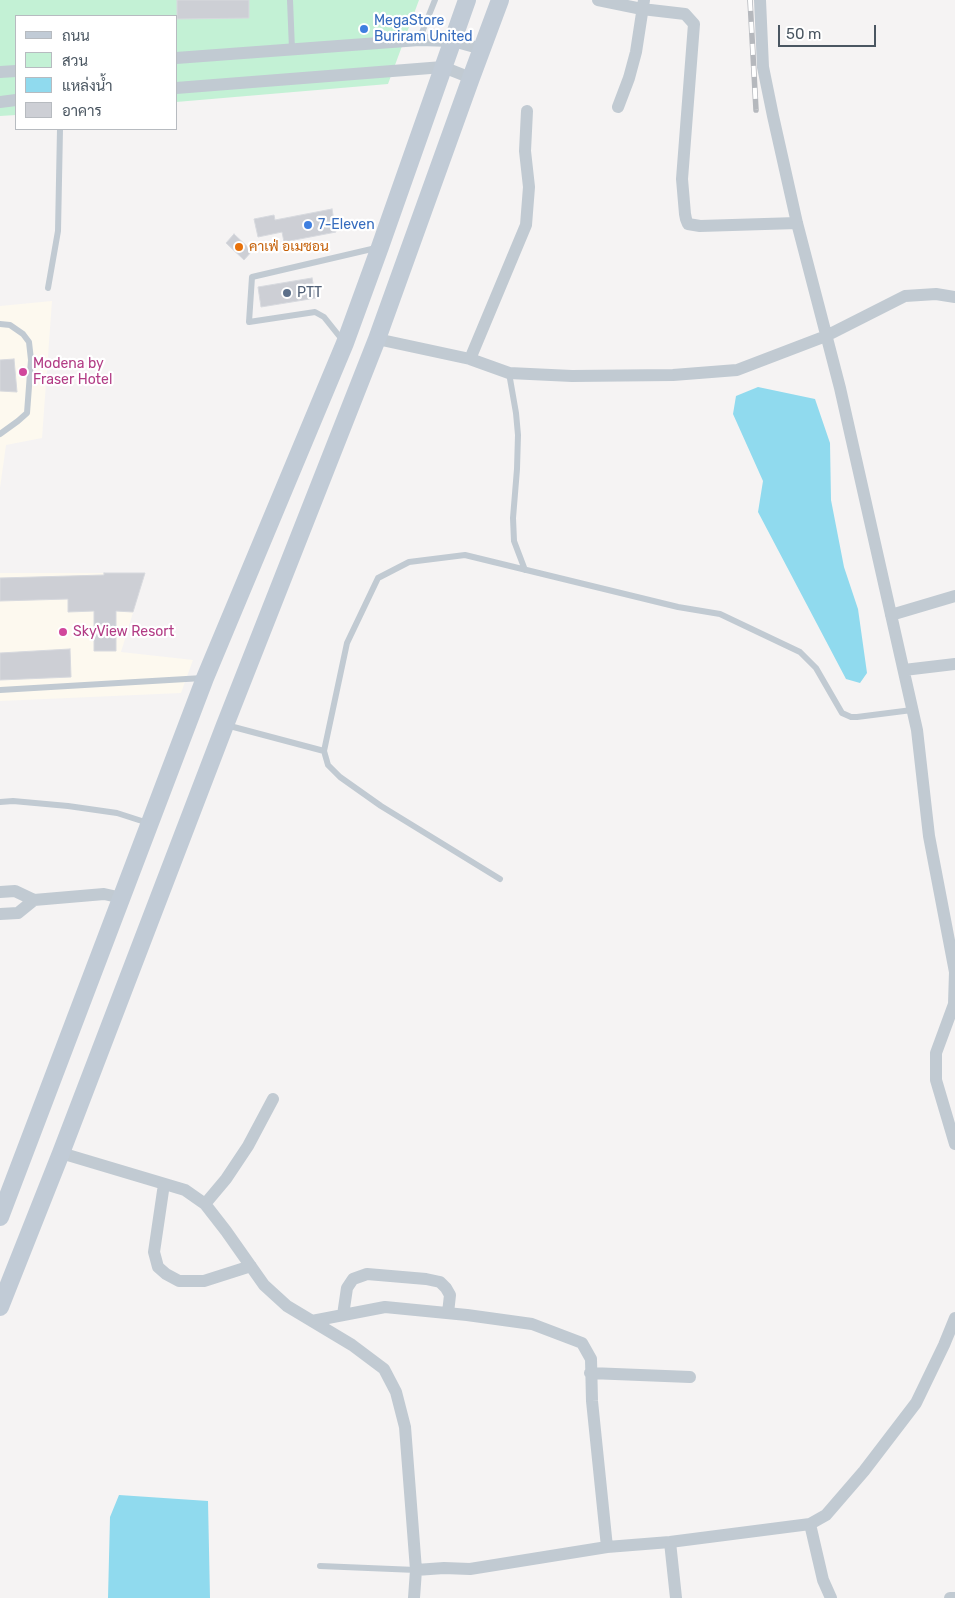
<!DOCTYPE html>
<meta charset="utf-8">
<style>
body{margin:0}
#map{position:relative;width:955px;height:1598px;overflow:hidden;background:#f5f3f3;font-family:Rubik,Sarabun,sans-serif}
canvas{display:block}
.legend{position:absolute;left:15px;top:15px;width:162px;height:115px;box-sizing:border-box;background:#fff;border:1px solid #b7bbc0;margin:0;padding:6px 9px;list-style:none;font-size:15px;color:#4a5661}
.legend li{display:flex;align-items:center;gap:10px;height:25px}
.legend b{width:25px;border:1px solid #b7bbc0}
.scale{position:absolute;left:778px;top:25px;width:98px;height:22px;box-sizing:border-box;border:2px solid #4a5661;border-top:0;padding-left:6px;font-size:15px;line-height:18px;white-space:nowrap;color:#4a5661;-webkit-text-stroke:4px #fff;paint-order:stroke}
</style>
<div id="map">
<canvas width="955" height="1598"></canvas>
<ul class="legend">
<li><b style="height:6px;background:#c1cbd6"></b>ถนน</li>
<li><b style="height:14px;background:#c3f1d5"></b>สวน</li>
<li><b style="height:14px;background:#90daee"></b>แหล่งน้ำ</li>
<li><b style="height:14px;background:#cdcfd5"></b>อาคาร</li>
</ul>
<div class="scale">50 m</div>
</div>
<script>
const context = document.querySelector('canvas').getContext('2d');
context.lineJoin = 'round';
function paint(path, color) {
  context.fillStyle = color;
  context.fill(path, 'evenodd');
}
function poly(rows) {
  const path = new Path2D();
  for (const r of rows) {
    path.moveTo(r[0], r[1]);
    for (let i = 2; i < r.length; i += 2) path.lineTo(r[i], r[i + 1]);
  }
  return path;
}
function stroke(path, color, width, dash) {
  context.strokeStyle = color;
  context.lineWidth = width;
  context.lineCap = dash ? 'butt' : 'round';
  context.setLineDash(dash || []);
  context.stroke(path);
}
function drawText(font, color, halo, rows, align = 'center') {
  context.font = font + ' Rubik,Sarabun,sans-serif';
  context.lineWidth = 4.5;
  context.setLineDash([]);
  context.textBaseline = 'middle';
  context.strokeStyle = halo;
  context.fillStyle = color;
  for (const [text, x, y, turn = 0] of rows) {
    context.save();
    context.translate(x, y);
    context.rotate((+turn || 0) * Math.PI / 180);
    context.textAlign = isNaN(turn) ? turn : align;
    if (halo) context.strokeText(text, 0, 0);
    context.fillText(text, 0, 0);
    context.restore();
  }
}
paint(poly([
 [52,301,42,438,6,445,0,488,0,306],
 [0,573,145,573,121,652,193,660,181,693,0,701]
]), '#fdf9ef');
paint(poly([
 [0,0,419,0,388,84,176,102,176,16,16,16,16,115,0,116]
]), '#c3f1d5');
paint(poly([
 [758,387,815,399,830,443,831,500,844,567,858,609,867,673,860,683,846,679,758,512,763,481,733,414,736,396],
 [119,1495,208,1501,210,1598,108,1598,110,1517]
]), '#90daee');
const building = poly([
 [177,0,249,0,249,18,177,19,177,0],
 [332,209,336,232,284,242,282,232,258,237,254,219,274,215,275,220,332,209],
 [234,234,252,251,244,260,226,243,234,234],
 [312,278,316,298,261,307,258,287,312,278],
 [14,359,17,392,0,391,0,360,14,359],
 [104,573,145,573,133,612,116,611,116,651,94,651,94,611,68,612,68,599,0,601,0,578,104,575,104,573],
 [70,649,71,677,0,680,0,653,70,649]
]);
paint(building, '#cdcfd5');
stroke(building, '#d7d9de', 1);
stroke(poly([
 [290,0,292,49],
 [419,40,435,0],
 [48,288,58,231,60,129],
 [0,324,10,325,23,334,29,342,31,360,27,413,18,421,0,434],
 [344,342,324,317,315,312,249,322,252,277,376,248],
 [509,373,516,413,518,435,517,469,513,518,514,541,525,570],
 [0,690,203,678],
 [226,725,324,751],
 [0,802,13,801,68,806,117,813,148,823],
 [500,879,381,806,340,777,328,765,324,751,347,643,378,578,409,562,465,555,678,607,720,614,800,652,816,668,842,713,851,717,857,717,912,710],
 [320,1566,416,1570]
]), '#c1cad2', 6);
stroke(poly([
 [598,0,642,9,685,14,694,24,682,179,685,214,686,219,688,224,700,226,797,223],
 [760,0,763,67,773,116,797,223,840,388,917,730,929,836,955,972,954,1004,936,1053,936,1080,955,1144],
 [176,58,419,40,453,41,482,49],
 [0,72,16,71],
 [176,88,443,67,471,78],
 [0,102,16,100],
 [618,107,629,78,636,52,644,0],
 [377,339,470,359,509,373,572,376,673,375,737,370,826,336,905,296,936,294,955,297],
 [470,359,526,225,529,187,525,151,527,111],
 [891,615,955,596],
 [904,670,955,664],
 [0,892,15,891,34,900,104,894,122,898],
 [0,914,18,913,34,900],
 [61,1153,185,1190,205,1204,226,1231,264,1285,287,1306,352,1345,384,1369,396,1392,405,1427,416,1570,414,1598],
 [164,1184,154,1252,158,1267,166,1274,179,1281,204,1281,251,1266],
 [205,1204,226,1179,248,1146,273,1099],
 [343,1315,347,1288,353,1279,367,1274,426,1279,440,1282,446,1288,450,1295,448,1313],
 [312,1321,385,1307,467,1315,532,1324,582,1343,591,1359,592,1401,607,1547],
 [590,1373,690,1377],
 [810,1524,823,1580,831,1598],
 [670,1542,676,1598],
 [416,1570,444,1568,470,1569,607,1547,670,1542,810,1524,826,1515,864,1471,916,1403,944,1345,955,1318],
 [950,1598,955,1598]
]), '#c1cad2', 12);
stroke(poly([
 [0,1217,205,678,345,343,380,247,467,0],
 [0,1307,61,1153,225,725,377,339,471,78,500,0]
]), '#c1cbd6', 18);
const rail = poly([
 [750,0,756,110]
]);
stroke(rail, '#b5b8bd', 5.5);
stroke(rail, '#fff', 4, [11]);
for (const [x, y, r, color] of [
 [364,29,5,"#3f7fe0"],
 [308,225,5,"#3f7fe0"],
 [239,247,5,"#e8710a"],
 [287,293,5,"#5c6f8a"],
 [23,372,5,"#d1479c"],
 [63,632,5,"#d1479c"]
]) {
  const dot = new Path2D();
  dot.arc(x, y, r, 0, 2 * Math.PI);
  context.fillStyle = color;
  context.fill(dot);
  stroke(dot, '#fff', 2);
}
drawText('14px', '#366cbe', '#fff', [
 ["MegaStore",374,21],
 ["Buriram United",374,37],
 ["7-Eleven",318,225]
], 'left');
drawText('14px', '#c56008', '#fff', [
 ["คาเฟ่ อเมซอน",249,247]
], 'left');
drawText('14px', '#4e5e75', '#fff', [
 ["PTT",297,293]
], 'left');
drawText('14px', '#b23c85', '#fff', [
 ["Modena by",33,364],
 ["Fraser Hotel",33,380],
 ["SkyView Resort",73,632]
], 'left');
</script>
